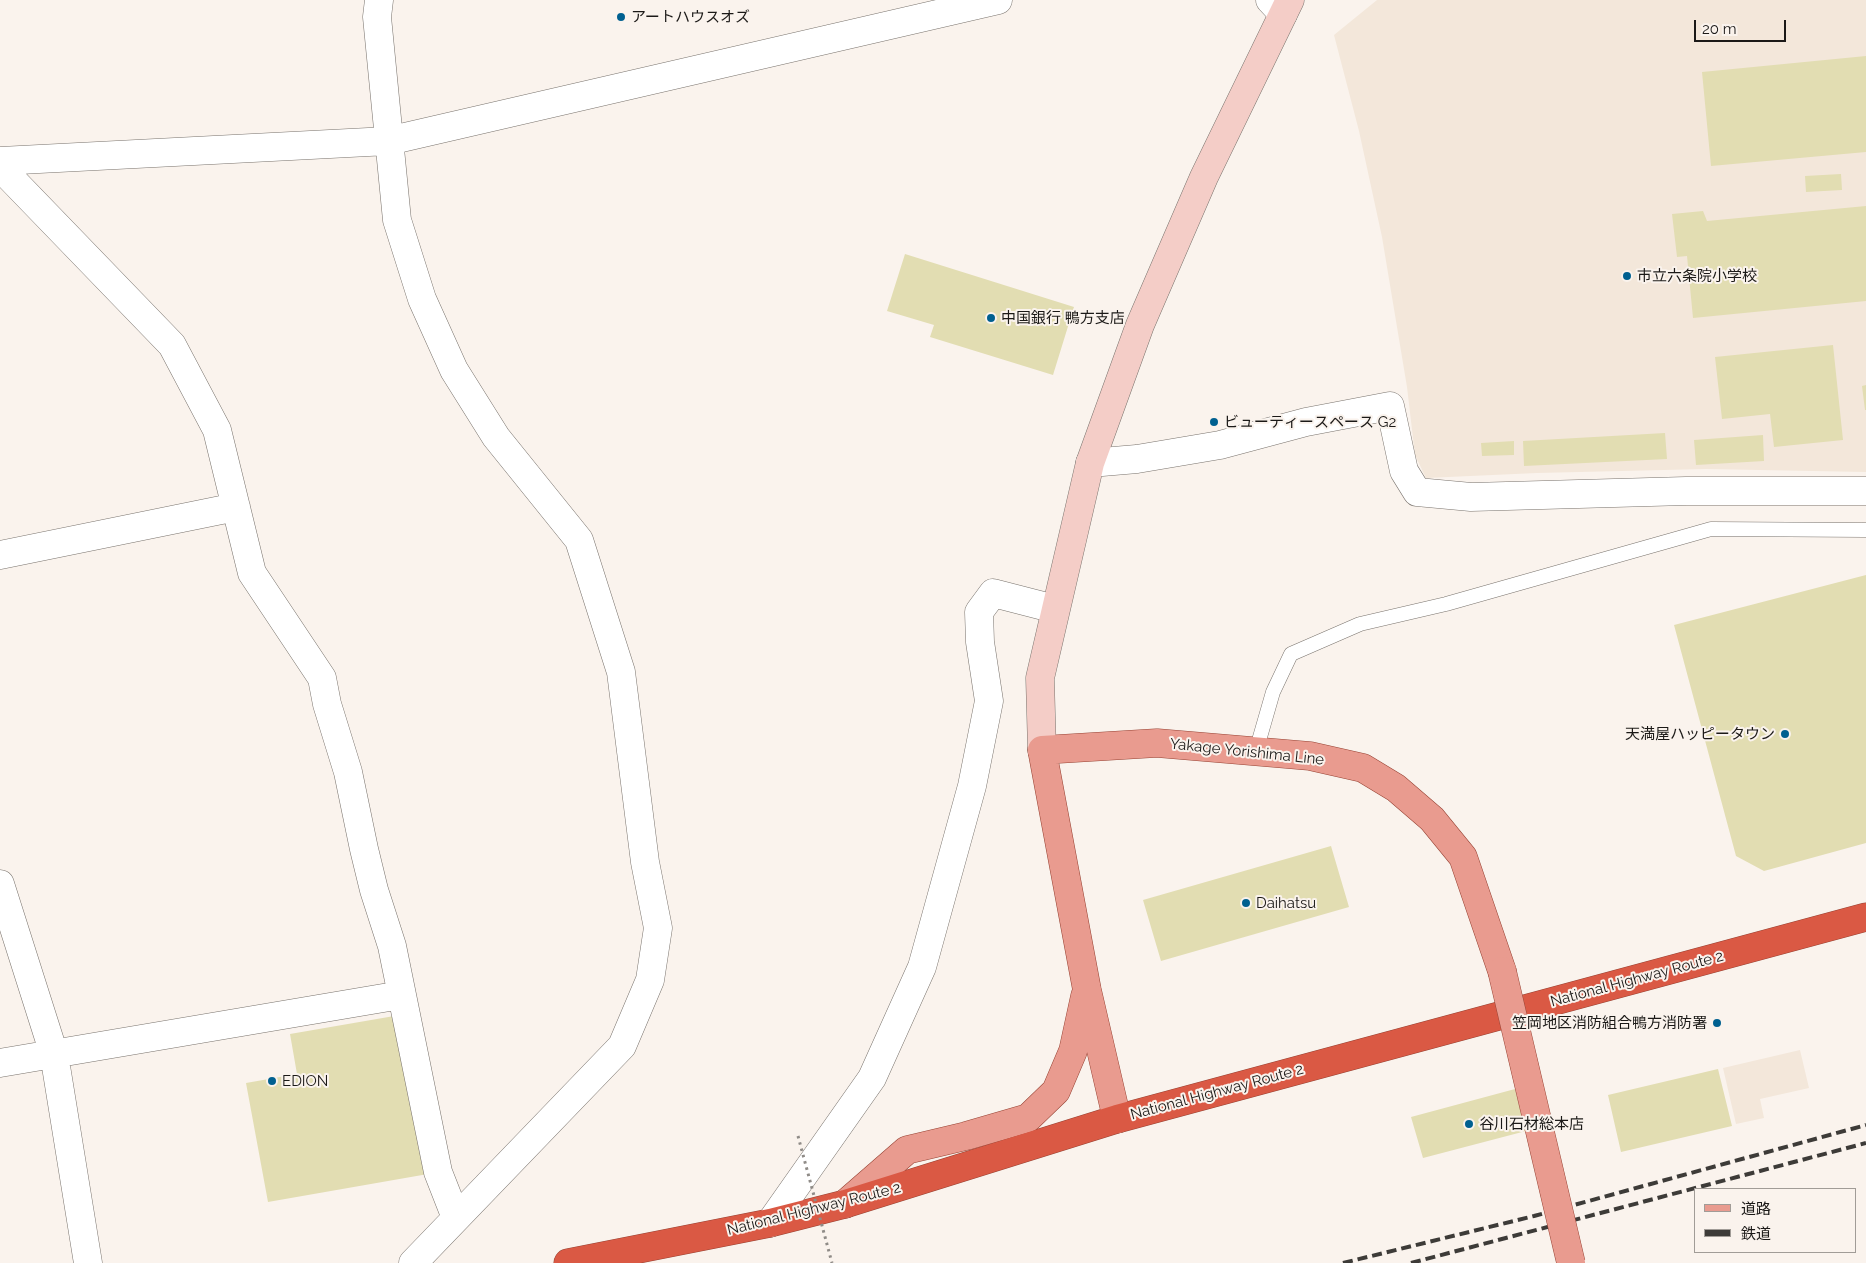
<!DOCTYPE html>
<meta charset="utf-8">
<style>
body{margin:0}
#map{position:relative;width:1866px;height:1263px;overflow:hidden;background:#faf3ed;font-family:Raleway,"Noto Sans JP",sans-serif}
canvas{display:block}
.legend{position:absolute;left:1694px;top:1188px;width:162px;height:65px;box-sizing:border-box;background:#faf3ed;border:1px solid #a19c97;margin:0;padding:6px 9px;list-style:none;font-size:15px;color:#1b1917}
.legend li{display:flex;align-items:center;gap:10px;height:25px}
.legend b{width:25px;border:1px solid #a19c97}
.scale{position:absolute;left:1694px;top:20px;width:92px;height:22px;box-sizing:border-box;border:2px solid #1b1917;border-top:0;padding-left:6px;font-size:15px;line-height:18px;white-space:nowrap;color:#1b1917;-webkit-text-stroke:4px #faf3ed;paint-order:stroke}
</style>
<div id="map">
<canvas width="1866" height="1263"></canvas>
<ul class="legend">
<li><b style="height:6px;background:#e99b8f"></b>道路</li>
<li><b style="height:6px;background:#3d3b38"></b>鉄道</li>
</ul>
<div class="scale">20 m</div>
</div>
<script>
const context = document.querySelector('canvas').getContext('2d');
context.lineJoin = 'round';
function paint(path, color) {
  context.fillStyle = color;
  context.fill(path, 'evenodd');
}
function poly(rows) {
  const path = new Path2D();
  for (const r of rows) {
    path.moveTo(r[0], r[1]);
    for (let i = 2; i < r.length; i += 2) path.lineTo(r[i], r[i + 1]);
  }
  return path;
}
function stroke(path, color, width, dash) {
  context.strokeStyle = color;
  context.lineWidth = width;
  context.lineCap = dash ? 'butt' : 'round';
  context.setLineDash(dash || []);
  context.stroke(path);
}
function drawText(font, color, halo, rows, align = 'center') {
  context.font = font + ' Raleway,"Noto Sans JP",sans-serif';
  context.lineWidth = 4;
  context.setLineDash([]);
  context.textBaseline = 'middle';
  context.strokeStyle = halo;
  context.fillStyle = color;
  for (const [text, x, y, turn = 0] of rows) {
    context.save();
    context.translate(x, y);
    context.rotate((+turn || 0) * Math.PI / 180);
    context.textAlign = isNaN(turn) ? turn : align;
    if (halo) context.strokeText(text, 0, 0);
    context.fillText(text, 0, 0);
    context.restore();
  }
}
paint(poly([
 [1377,0,1866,0,1866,472,1706,469,1537,473,1426,478,1415,455,1407,387,1382,237,1359,131,1334,35],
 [1800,1050,1809,1088,1760,1099,1764,1118,1736,1124,1723,1068]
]), '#f3e7da');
paint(poly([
 [1866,56,1866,152,1711,166,1702,72],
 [1841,174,1842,190,1806,192,1805,176],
 [1866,206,1866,301,1693,318,1687,256,1677,257,1672,214,1703,211,1707,221],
 [905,254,1074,307,1053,375,930,337,934,325,887,311],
 [1833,345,1843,440,1774,447,1770,414,1722,419,1715,357],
 [1866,385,1866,410,1865,410,1862,386],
 [1665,433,1667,459,1524,466,1523,441],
 [1763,435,1764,461,1696,465,1694,440],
 [1514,441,1514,455,1482,456,1481,443],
 [1866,575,1866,843,1764,871,1736,856,1674,625],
 [1331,846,1349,907,1161,961,1143,900],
 [400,1015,428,1174,268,1202,246,1083,297,1074,290,1034],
 [1718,1069,1732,1126,1621,1152,1608,1095],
 [1515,1089,1526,1131,1423,1158,1411,1117]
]), '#e2ddb2');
const lane = poly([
 [1256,751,1273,692,1291,654,1360,624,1446,604,1711,529,1866,530]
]);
const street = poly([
 [379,0,377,17,397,220,422,299,454,370,496,437,579,540,621,672,645,862,658,928,650,980,622,1046,413,1263],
 [1270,0,1283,14],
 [0,161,388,141,998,0],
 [0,167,172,345,217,430,252,573,322,678,327,704,348,772,364,849,374,890,392,946,438,1172,456,1218],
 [1090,463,1137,459,1220,445,1306,422,1390,406,1404,471,1417,492,1471,497,1686,491,1866,491],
 [0,555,236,507],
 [0,884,54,1054,88,1263],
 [0,1063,401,995],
 [770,1223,872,1078,922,967,972,786,989,701,980,642,979,612,993,593,1055,609]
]);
const secondary = poly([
 [1042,750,1040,678,1090,463,1140,325,1204,177,1290,0]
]);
const primary = poly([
 [1117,1119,1087,990,1042,750,1157,743,1310,756,1363,768,1396,788,1432,819,1463,857,1502,971],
 [845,1204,907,1150,966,1136,1028,1118,1056,1091,1073,1051,1085,996]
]);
const highway = poly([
 [568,1263,770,1223,845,1204,1117,1119,1866,917]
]);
stroke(lane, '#79736d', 15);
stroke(street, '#79736d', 29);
stroke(secondary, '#79736d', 29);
stroke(primary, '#974334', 29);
stroke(highway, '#974334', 29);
stroke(lane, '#fff', 14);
stroke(street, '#fff', 28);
stroke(secondary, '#f4cdc7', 28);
stroke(primary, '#e99b8f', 28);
stroke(highway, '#da5944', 28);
stroke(poly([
 [1343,1263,1534,1216,1866,1125],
 [1411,1263,1866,1143]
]), '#3d3b38', 4, [10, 5]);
const primaryBridge = poly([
 [1502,971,1571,1263]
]);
stroke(primaryBridge, '#974334', 29, []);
stroke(poly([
 [798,1136,832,1263]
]), '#8f8b87', 3, [2.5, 4]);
stroke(primaryBridge, '#e99b8f', 28);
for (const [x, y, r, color] of [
 [621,17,5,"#006090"],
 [1627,276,5,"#006090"],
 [991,318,5,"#006090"],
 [1214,422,5,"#006090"],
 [1785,734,5,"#006090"],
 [1246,903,5,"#006090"],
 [1717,1023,5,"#006090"],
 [272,1081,5,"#006090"],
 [1469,1124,5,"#006090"]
]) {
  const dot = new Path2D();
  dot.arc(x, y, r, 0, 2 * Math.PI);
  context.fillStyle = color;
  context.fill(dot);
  stroke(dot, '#faf3ed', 2);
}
drawText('15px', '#1b1917', '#faf3ed', [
 ["アートハウスオズ",631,17],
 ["市立六条院小学校",1637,276],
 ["中国銀行 鴨方支店",1001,318],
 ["ビューティースペース G2",1224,422],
 ["天満屋ハッピータウン",1775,734,"right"],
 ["Daihatsu",1256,903],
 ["笠岡地区消防組合鴨方消防署",1707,1023,"right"],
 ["EDION",282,1081],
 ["谷川石材総本店",1479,1124]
], 'left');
drawText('15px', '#1b1917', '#faf3ed', [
 ["Yakage Yorishima Line",1247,752,6],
 ["National Highway Route 2",1637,979,-15],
 ["National Highway Route 2",1217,1092,-15],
 ["National Highway Route 2",814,1209,-14]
]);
</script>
